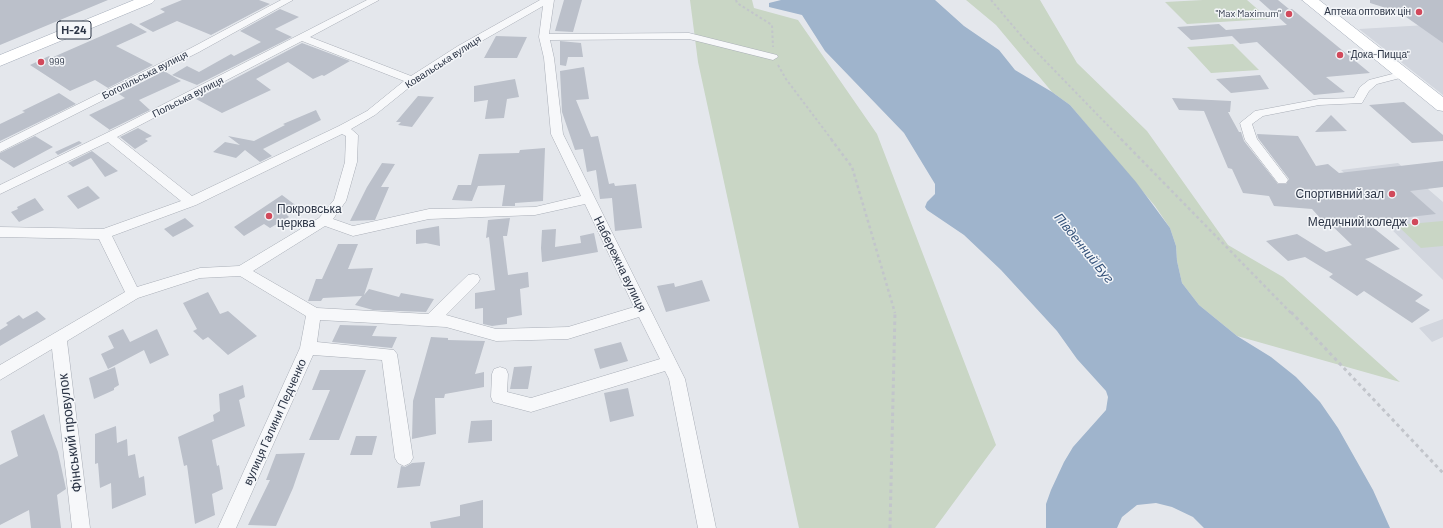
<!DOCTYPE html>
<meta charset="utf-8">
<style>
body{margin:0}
canvas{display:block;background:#e4e7ec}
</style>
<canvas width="1443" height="528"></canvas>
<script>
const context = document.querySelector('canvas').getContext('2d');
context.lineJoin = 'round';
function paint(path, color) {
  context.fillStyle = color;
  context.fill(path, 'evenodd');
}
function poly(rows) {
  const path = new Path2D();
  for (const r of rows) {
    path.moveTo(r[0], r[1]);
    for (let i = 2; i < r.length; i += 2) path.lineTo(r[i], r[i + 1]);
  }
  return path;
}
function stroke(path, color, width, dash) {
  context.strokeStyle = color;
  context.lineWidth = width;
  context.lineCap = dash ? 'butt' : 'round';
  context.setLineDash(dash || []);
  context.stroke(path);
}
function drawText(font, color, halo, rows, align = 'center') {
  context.font = font + ' Barlow,sans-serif';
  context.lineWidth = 3;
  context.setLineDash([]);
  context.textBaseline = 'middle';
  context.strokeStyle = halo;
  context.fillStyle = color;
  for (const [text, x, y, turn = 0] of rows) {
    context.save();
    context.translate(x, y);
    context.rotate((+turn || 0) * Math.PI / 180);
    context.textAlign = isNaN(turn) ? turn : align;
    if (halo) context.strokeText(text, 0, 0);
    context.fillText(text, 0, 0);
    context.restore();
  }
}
paint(poly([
 [1443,24,1443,95,1359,29],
 [1398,163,1443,202,1443,280,1384,222,1388,221,1356,191,1363,190,1341,170],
 [1443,319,1443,337,1432,342,1419,328]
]), '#d2d6de');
paint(poly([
 [690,0,752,0,754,8,798,20,877,134,996,445,935,528,799,528,698,62],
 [966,0,1040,0,1077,63,1147,131,1228,245,1283,277,1400,382,1237,336,1199,305,1182,283,1177,261,1176,246,1170,228,1155,206,1070,105,1052,92,996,25],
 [1203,0,1247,0,1269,19,1187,24,1165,2],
 [1233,44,1259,70,1211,73,1187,47],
 [1443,221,1443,246,1421,248,1397,225]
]), '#c9d6c5');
paint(poly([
 [781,0,935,0,964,26,999,50,1015,70,1052,92,1070,105,1136,182,1170,228,1176,246,1177,261,1182,283,1199,305,1237,336,1271,357,1296,377,1320,402,1338,428,1373,490,1390,528,1204,528,1193,517,1172,507,1156,503,1137,505,1122,517,1117,528,1046,528,1046,504,1051,490,1064,462,1073,447,1106,410,1108,397,1106,391,1077,359,1057,331,1001,270,964,235,927,210,925,207,927,202,935,194,935,184,904,133,825,51,802,15,769,7,769,3]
]), '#9fb4cc');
paint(poly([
 [0,0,108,0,0,45],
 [182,0,259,0,270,4,211,35,177,21,153,32,139,24,165,12,160,9],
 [564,0,582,0,573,32,555,31],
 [1259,0,1278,0,1289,9,1292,9,1370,73,1326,77,1345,92,1314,95,1257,42,1240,44,1232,36,1191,40,1177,27,1219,24,1226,30,1287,25],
 [1370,0,1443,0,1443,43,1399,12,1370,3],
 [280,9,299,17,275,29,292,37,197,85,172,75,187,66,199,72,231,54,234,56,261,42,240,31],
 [131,23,147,32,116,46,153,65,108,88,95,80,70,91,30,65,49,56,51,58],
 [496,36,527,37,517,58,484,58],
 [560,41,581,43,583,57,568,57,566,66,560,65],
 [302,43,350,61,324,76,322,75,313,79,288,62,256,79,271,90,222,113,196,99],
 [584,67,589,99,576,100,591,137,598,136,609,184,614,183,615,186,636,184,642,228,615,231,612,198,600,199,596,170,587,172,583,149,575,150,562,112,560,71],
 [164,71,181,81,139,100,150,110,107,131,110,130,89,115,125,98,119,94],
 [1260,75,1269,89,1231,93,1216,79],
 [515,79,519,97,507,99,504,118,485,119,488,100,474,102,474,86],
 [59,93,76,104,0,141,0,124,25,112,22,111],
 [418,96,434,97,412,127,398,125,401,122,396,122],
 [1172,98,1231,101,1230,112,1228,112,1239,132,1241,132,1244,141,1278,184,1286,184,1289,179,1258,138,1257,134,1298,136,1316,166,1328,164,1339,173,1443,161,1443,187,1410,191,1436,214,1366,222,1400,249,1365,259,1423,295,1415,301,1430,310,1412,323,1364,291,1357,296,1329,277,1333,274,1305,257,1288,261,1266,241,1297,234,1326,252,1352,245,1325,219,1321,219,1312,209,1274,206,1269,196,1243,193,1232,169,1228,168,1204,111,1179,110],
 [1404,102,1443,135,1443,141,1412,143,1369,105],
 [316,110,321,120,263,149,272,156,260,162,245,150,236,158,213,152,225,142,240,145,228,136,254,141,285,125,283,124],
 [1331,115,1347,131,1315,132],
 [138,128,152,136,145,139,148,141,135,149,120,137],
 [35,136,53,147,14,168,0,159,0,153],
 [79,141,82,143,58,155,55,152],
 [545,148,543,201,515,203,515,206,502,206,505,185,478,186,472,201,452,200,458,185,471,185,479,154,519,153,520,150],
 [92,151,118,171,105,177,91,158,73,167,68,163],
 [382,163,395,164,381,187,389,187,375,220,350,221,367,187],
 [88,186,100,198,78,209,67,196],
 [282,195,298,207,286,214,289,217,270,228,264,224,244,236,234,227],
 [35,198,44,210,19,222,11,212,18,209,17,207],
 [185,218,194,226,173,237,164,229],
 [510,218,507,236,503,236,508,275,528,272,529,287,520,289,522,315,507,318,507,324,492,326,483,324,483,308,475,309,475,293,495,290,489,237,486,238,488,220],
 [439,226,440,246,426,243,416,244,416,230],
 [556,229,555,247,581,243,580,236,594,233,598,252,542,262,541,248,542,230],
 [338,244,358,244,348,269,373,268,364,295,369,289,399,297,401,293,434,299,426,312,373,310,355,305,362,296,323,298,321,301,308,301,316,279,322,279],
 [702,280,710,301,666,312,657,286,674,283,675,287],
 [208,292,220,314,228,311,257,336,228,355,208,337,203,340,193,331,197,329,183,303],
 [37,311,46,319,0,346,0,330,8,325,6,323,19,315,23,319],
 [340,325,377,326,372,336,397,337,392,348,332,342],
 [123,329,130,342,157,329,169,355,150,364,144,350,108,369,101,354,114,348,108,336],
 [431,337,448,338,448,340,485,341,475,374,484,372,484,387,445,394,444,398,435,398,436,434,412,439,413,401],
 [621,342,628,361,600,369,594,349],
 [532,366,528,389,510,389,514,367],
 [115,367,119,385,114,388,114,390,94,399,89,378],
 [320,370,366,370,339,440,309,440,330,390,312,390],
 [243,385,245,397,239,400,245,426,212,440,217,466,219,465,223,489,212,494,215,515,195,524,187,465,184,466,178,437,214,421,213,415,220,411,219,394],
 [628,388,634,416,610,422,604,393],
 [44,414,58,452,66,489,57,495,61,528,31,528,29,510,0,525,0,465,18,456,11,431],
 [492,420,492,441,468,443,471,421],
 [116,426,117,443,127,439,128,456,135,454,139,478,144,476,146,495,112,509,111,483,100,488,98,463,95,464,95,434],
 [356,436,377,436,372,455,350,455],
 [305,453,293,488,276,526,248,525,270,480,266,480,276,454],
 [425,462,420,486,397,488,401,466,405,467,412,463],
 [483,500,483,528,431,528,430,522,460,516,460,505]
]), '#bbc0ca');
const minor = poly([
 [281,0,293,0,199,52,0,152,0,143,191,48,281,0],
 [367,0,379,0,310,37,411,76,458,46,540,0,554,0,549,34,689,33,777,55,778,57,773,60,689,39,550,40,554,58,563,134,685,379,716,528,698,528,669,379,665,371,531,412,493,402,491,397,492,374,494,369,500,367,506,369,508,374,507,392,531,398,660,359,639,317,568,339,496,341,446,327,320,320,317,342,394,350,397,354,413,458,410,463,404,466,398,463,395,458,382,360,313,355,236,528,218,528,300,348,306,316,240,276,200,278,138,298,67,341,90,528,72,528,52,349,0,380,0,365,125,292,99,239,0,237,0,227,103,229,181,201,108,142,0,194,0,185,125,124,367,0],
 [543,6,539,37,544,58,551,134,581,196,535,207,429,209,353,226,333,219,346,201,357,162,358,135,351,129,375,115,416,82,466,50,543,6],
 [302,41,404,81,367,111,339,126,192,196,117,137,302,41],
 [342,134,346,136,345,162,334,200,319,218,239,266,200,268,137,287,112,236,196,205,342,134],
 [585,204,634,307,568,327,496,329,446,315,478,283,480,279,478,275,473,274,468,275,428,314,317,308,253,271,325,226,353,236,429,219,535,215,585,204],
 [1404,71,1408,72,1409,74,1408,76,1377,84,1369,91,1362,103,1319,105,1263,116,1252,124,1257,139,1286,177,1288,180,1286,183,1278,183,1245,140,1240,123,1255,111,1319,99,1354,98,1360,87,1369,80,1404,71]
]);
const primary = poly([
 [134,0,155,0,152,3,0,66,0,55,134,0],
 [1302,0,1319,0,1443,97,1443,111,1437,110,1302,0]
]);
stroke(minor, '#a9aeb7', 1);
stroke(primary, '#a3abb8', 1);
stroke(poly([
 [736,0,737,3,772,25,773,47],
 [991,0,1024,39,1122,140],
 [778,65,786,79,832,140]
]), '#c2c5cb', 2, [2.5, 2.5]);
stroke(poly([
 [831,139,852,167,895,313],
 [1121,139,1291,313]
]), '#c2c5cb', 2.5, [3, 3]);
stroke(poly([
 [1291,312,1443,473],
 [890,528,895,312]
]), '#c2c5cb', 3, [3.5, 3.5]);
paint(minor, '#f7f8fa');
paint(primary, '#fff');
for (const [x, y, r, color] of [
 [1419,12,4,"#d1495b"],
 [1289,14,4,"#d1495b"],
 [1340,55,4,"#d1495b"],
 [41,62,4,"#d1495b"],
 [1392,194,4,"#d1495b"],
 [269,216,4,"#d1495b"],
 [1415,222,4,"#d1495b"]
]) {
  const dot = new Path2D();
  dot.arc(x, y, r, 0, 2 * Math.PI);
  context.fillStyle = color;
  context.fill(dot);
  stroke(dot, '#f4f6f9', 1.5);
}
drawText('10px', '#2b3445', '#f4f6f9', [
 ["Аптека оптових цін",1411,12],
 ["\"Max Maximum\"",1281,14],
 ["\"Дока-Пицца\"",1348,55,"left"],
 ["999",49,62,"left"]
], 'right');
drawText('10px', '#2b3445', '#f4f6f9', [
 ["Ковальська вулиця",443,62,-33],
 ["Богопільська вулиця",145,75,-27],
 ["Польська вулиця",188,97,-27]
]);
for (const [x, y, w] of [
 [74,30,34]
]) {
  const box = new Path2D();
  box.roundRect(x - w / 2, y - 9, w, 18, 3);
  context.fillStyle = '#f4f6f9';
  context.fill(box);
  stroke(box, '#2b3445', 1);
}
drawText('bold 11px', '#2b3445', null, [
 ["Н-24",74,30]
]);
drawText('12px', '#2b3445', '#f4f6f9', [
 ["Спортивний зал",1384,194],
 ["Покровська",277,209,"left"],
 ["церква",277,223,"left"],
 ["Медичний коледж",1407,222]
], 'right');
drawText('12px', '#2b3445', '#f4f6f9', [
 ["Набережна вулиця",620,264,64],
 ["вулиця Галини Педченко",275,422,-66]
]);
drawText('italic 13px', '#34527a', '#f4f6f9', [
 ["Південний Буг",1084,248,51]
]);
drawText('14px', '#2b3445', '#f4f6f9', [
 ["Фінський провулок",70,433,-97]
]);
</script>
